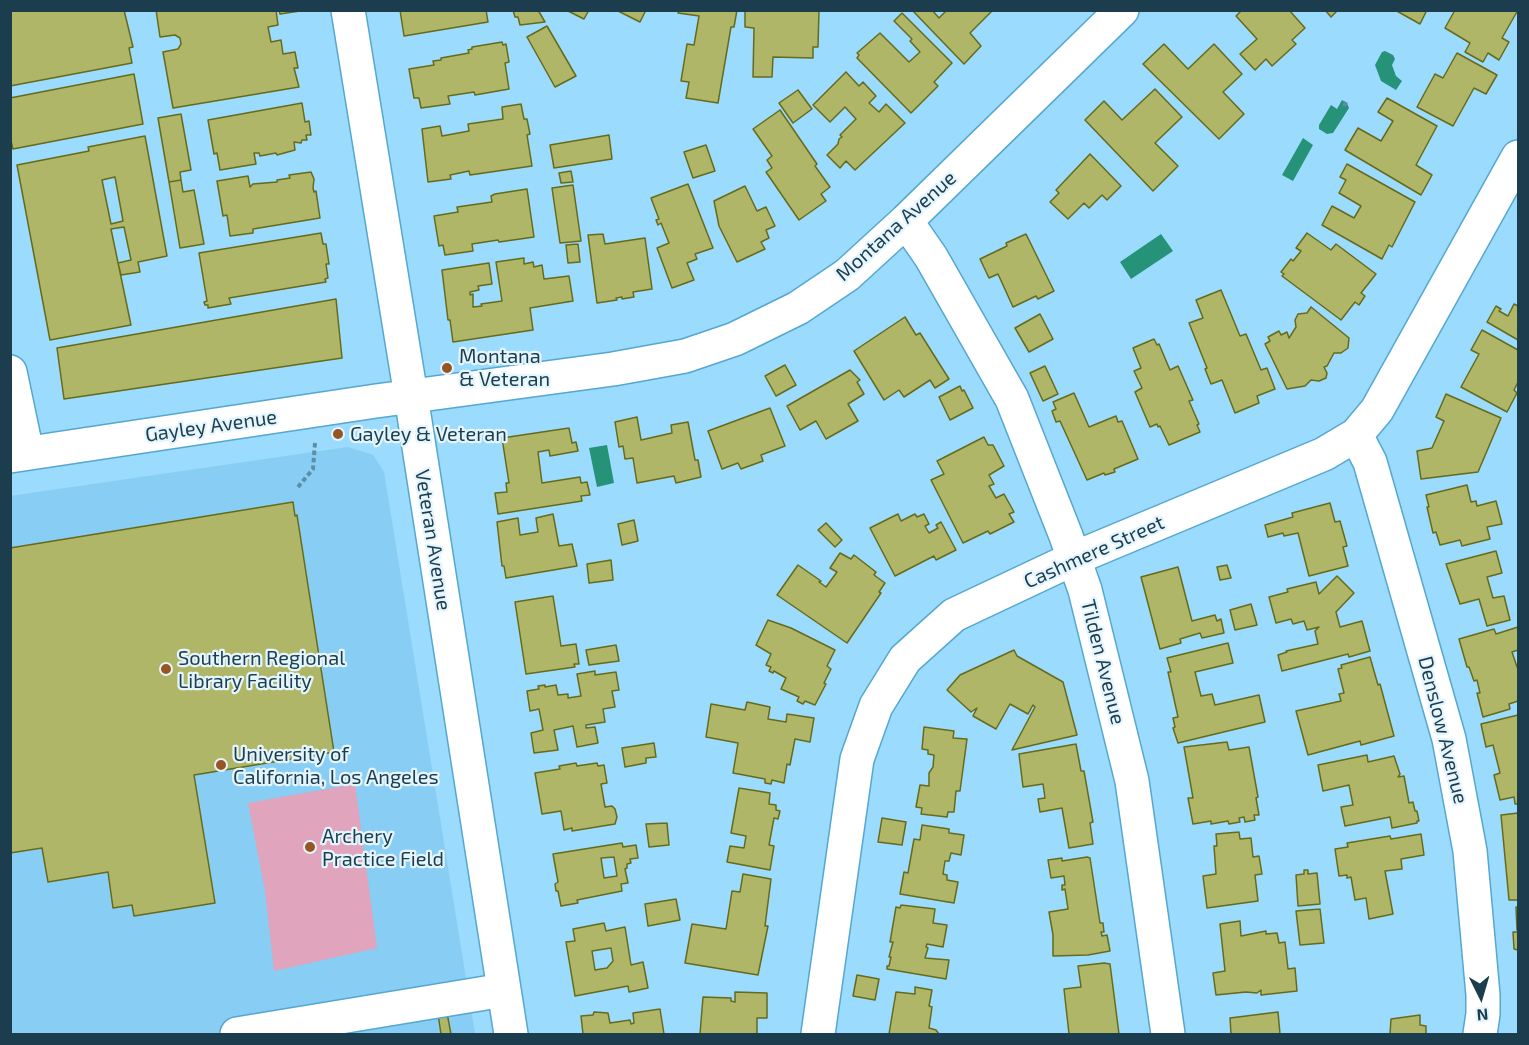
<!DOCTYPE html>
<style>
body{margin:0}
#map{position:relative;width:1529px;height:1045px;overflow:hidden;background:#9bdbfd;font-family:"Exo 2",sans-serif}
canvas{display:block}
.frame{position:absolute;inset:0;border:12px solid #1b3d4e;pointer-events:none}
.north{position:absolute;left:1451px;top:967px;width:60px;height:60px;-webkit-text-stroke:4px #e5f5fd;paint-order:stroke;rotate:175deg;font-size:16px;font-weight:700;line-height:24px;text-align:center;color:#1b3d4e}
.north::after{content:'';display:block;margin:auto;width:21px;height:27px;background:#1b3d4e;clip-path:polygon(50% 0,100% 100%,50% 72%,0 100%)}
</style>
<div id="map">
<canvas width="1529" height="1045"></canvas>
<div class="frame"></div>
<div class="north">N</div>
</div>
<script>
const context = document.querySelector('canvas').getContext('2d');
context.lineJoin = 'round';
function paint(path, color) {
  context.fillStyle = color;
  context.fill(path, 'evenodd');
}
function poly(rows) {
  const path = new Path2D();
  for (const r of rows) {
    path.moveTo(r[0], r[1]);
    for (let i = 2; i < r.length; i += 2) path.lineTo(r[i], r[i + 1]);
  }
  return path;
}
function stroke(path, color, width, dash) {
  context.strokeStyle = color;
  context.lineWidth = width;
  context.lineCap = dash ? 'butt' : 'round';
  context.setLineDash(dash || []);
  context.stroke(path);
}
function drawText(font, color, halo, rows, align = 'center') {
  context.font = font + ' "Exo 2",sans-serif';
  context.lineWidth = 4.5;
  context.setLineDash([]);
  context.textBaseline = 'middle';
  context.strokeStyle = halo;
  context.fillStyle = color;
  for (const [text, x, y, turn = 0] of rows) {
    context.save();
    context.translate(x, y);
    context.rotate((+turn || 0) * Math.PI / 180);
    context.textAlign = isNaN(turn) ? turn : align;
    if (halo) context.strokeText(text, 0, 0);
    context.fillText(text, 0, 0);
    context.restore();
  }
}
paint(poly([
 [348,447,373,455,384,472,475,1034,11,1034,10,496]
]), '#88cdf3');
paint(poly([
 [355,784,377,948,274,971,265,891,248,803]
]), '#e0a4bc');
paint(poly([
 [1385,51,1393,55,1395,59,1392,65,1396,76,1402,81,1396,90,1381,81,1375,65,1382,52],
 [1342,100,1347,103,1349,108,1333,133,1327,134,1319,129,1319,125,1331,105,1337,109],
 [1303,138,1313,145,1293,181,1282,175],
 [1161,234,1173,251,1131,279,1120,262],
 [607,445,614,483,597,487,589,448]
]), '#269379');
const building = poly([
 [10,10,124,10,133,47,129,48,132,63,10,86,10,10],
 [156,10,276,10,278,25,268,27,271,42,281,40,283,54,295,52,298,68,294,68,299,87,173,108,163,52,178,49,181,44,180,38,175,35,160,37,156,10],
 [279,10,300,10,300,11,280,14,279,10],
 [400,10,486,10,488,22,404,36,400,10],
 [513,10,538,10,545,22,520,25,518,17,515,17,513,10],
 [566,10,589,10,584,19,566,10],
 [616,10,646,10,640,22,616,10],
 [679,10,737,10,734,27,731,27,718,103,686,98,689,82,681,81,687,44,694,45,699,16,678,13,679,10],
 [745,10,819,10,818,47,813,47,813,58,773,57,772,77,753,77,754,28,745,27,745,10],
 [912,10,932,10,939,18,947,10,993,10,970,33,981,46,964,64,912,10],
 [1242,10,1289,10,1305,28,1292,40,1296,44,1272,66,1266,59,1255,70,1240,54,1257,39,1236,16,1242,10],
 [1325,10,1338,10,1331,17,1325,10],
 [1395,10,1427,10,1420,24,1395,10],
 [1455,10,1518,10,1502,38,1509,42,1499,60,1488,53,1483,62,1465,52,1470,43,1445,28,1455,10],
 [902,13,952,63,934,82,938,86,911,113,857,58,859,55,857,53,880,33,909,62,920,52,910,41,912,39,894,21,902,13],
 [547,26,576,76,555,87,527,37,547,26],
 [502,42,503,45,506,44,509,62,505,63,509,89,475,95,474,92,448,96,450,104,421,108,419,98,414,98,409,69,434,65,433,61,441,60,441,58,469,53,468,50,472,49,472,47,502,42],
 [1164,44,1188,69,1214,44,1242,74,1223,92,1244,114,1219,139,1143,64,1164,44],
 [1457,53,1497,75,1486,94,1474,88,1453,126,1417,107,1435,74,1443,78,1457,53],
 [846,72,859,86,863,82,876,96,869,103,879,112,886,104,905,123,855,170,846,161,840,168,827,155,838,144,839,139,842,137,840,135,856,119,845,107,830,122,813,105,846,72],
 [134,74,143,124,13,149,10,137,10,98,134,74],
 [1155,89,1182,117,1155,143,1178,166,1153,191,1085,120,1104,101,1122,120,1155,89],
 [798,90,812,109,793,123,779,103,798,90],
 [1387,98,1437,126,1416,165,1432,175,1421,195,1345,150,1358,128,1381,141,1393,121,1378,112,1387,98],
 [302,103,305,122,309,121,311,135,306,135,307,140,302,140,301,143,294,142,295,150,277,155,276,153,260,156,259,153,254,153,256,164,220,170,217,153,214,154,208,120,302,103],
 [521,104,524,119,527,119,530,134,527,135,532,166,470,175,469,171,450,175,451,179,428,182,422,129,440,126,442,136,469,131,468,124,503,119,502,107,521,104],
 [780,110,817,164,815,166,830,187,821,194,826,201,799,220,766,172,772,168,767,160,772,156,753,129,780,110],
 [181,114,191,170,180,172,181,180,169,182,158,118,181,114],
 [609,135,612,159,554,168,550,145,609,135],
 [145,136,167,256,138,262,140,272,121,275,118,263,131,260,124,227,111,229,131,325,50,340,17,165,89,151,88,147,145,136],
 [115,177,123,221,111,224,102,180,115,177],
 [706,145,715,171,693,178,684,152,706,145],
 [1090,154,1121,186,1107,200,1102,195,1089,208,1084,203,1068,219,1050,202,1059,193,1056,190,1090,154],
 [1347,164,1415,202,1392,247,1389,245,1382,259,1322,225,1332,206,1354,218,1361,206,1339,193,1346,180,1340,177,1347,164],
 [571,171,573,182,561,183,559,173,571,171],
 [311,172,314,179,313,188,314,192,316,191,320,218,253,229,253,233,230,236,227,215,223,216,217,181,248,176,250,187,253,184,277,182,277,180,290,178,289,175,311,172],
 [181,180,183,192,194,190,204,244,180,248,169,182,181,180],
 [688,184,713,248,695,254,697,259,687,263,694,280,672,288,657,248,669,243,661,223,658,225,656,220,659,219,651,198,688,184],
 [573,185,581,241,560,243,552,188,573,185],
 [745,186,757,211,766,207,775,226,766,230,769,238,761,242,765,249,737,262,719,226,714,201,745,186],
 [527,189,534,237,499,242,498,240,472,244,473,251,445,255,443,245,439,246,434,216,458,212,457,207,492,202,491,196,495,194,527,189],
 [321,233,323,244,326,244,329,264,326,264,328,278,325,279,326,282,229,298,231,304,208,308,208,305,205,305,204,302,207,301,199,253,321,233],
 [1307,233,1331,250,1336,244,1376,274,1361,293,1365,296,1359,305,1355,302,1341,320,1282,276,1284,274,1281,272,1291,259,1293,261,1301,251,1296,248,1307,233],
 [603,234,605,244,645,238,652,289,633,292,634,297,622,299,622,297,616,298,617,300,597,303,588,235,603,234],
 [1026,234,1054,291,1038,299,1036,296,1013,307,998,274,989,278,980,259,1007,246,1006,243,1026,234],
 [578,244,580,262,568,263,566,245,578,244],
 [524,258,524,264,533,262,534,267,542,265,544,279,569,276,573,301,530,308,533,330,453,342,450,320,448,320,442,270,489,263,492,284,478,286,479,290,470,292,470,295,473,294,473,307,482,306,481,304,502,301,496,262,524,258],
 [1221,290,1240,336,1246,334,1261,370,1267,368,1275,389,1257,396,1259,403,1235,413,1222,380,1211,384,1205,369,1207,368,1189,323,1203,318,1196,300,1221,290],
 [336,299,342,358,64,399,57,348,336,299],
 [1514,304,1518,306,1518,340,1487,322,1496,306,1501,309,1499,311,1508,316,1514,304],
 [1311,307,1349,338,1348,348,1341,353,1334,353,1327,366,1324,367,1327,373,1326,378,1319,381,1311,380,1305,386,1287,389,1265,344,1270,341,1268,337,1279,331,1281,335,1287,332,1289,338,1296,327,1295,320,1298,314,1307,313,1311,307],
 [1040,314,1053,339,1029,352,1015,328,1040,314],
 [905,317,916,335,920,333,949,379,935,388,930,380,904,397,899,390,884,400,854,351,905,317],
 [1482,330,1518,350,1518,382,1514,390,1517,393,1507,412,1461,387,1479,354,1471,350,1482,330],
 [1154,339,1157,345,1159,344,1170,370,1178,366,1193,400,1189,401,1199,424,1197,425,1200,432,1169,445,1160,426,1158,427,1157,424,1150,427,1135,392,1142,388,1134,371,1141,368,1133,348,1154,339],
 [785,365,796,385,776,396,765,376,785,365],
 [1045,366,1058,394,1043,401,1030,373,1045,366],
 [850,370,860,380,857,382,864,394,848,404,858,421,826,439,816,421,800,430,787,406,850,370],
 [960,386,962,391,964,390,973,408,950,420,939,397,960,386],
 [1074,393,1089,427,1116,416,1118,422,1122,421,1138,459,1114,469,1115,472,1105,475,1104,473,1087,480,1060,421,1056,422,1052,411,1056,409,1053,402,1074,393],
 [1446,394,1501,418,1478,472,1421,479,1417,451,1432,448,1444,421,1436,417,1446,394],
 [770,408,785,446,761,455,763,461,741,469,738,463,722,469,708,431,770,408],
 [637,417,641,440,672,433,671,425,688,422,695,460,698,460,701,477,676,483,674,476,637,483,633,458,625,459,623,446,619,447,615,422,637,417],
 [569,428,572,443,576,442,578,451,550,456,549,450,538,452,542,483,580,477,581,483,587,482,590,495,581,496,582,501,498,514,495,493,507,492,506,483,509,483,502,438,569,428],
 [984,437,988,445,993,445,1004,466,989,475,994,484,989,486,996,498,1004,494,1014,512,1009,514,1014,522,990,534,988,531,963,543,931,480,944,474,937,461,984,437],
 [1467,485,1471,502,1476,501,1477,506,1496,501,1502,524,1487,527,1490,539,1462,546,1460,540,1440,545,1436,532,1433,533,1427,507,1429,507,1426,495,1467,485],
 [293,502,295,516,297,515,334,752,194,775,215,903,134,916,132,905,113,908,108,872,48,882,42,848,10,853,10,548,293,502],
 [1330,503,1335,522,1340,521,1347,546,1343,547,1348,566,1309,576,1298,533,1284,536,1283,533,1268,537,1265,525,1293,517,1292,513,1330,503],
 [553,514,559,546,572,544,577,566,506,578,504,566,502,566,497,522,518,518,520,535,538,532,536,518,553,514],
 [898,514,901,521,915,514,917,517,924,514,929,524,925,526,929,533,938,528,936,525,941,522,956,550,936,560,934,556,895,576,870,528,898,514],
 [634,520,638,541,622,545,618,524,634,520],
 [826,523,842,540,835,547,818,530,826,523],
 [1496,551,1502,573,1487,577,1493,598,1504,596,1510,620,1487,626,1479,599,1460,604,1446,564,1496,551],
 [840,553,851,559,854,555,876,572,874,575,885,583,879,592,881,593,847,643,777,595,798,565,821,581,819,582,826,587,837,572,830,568,840,553],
 [611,560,613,580,589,583,587,564,611,560],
 [1227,565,1231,578,1220,580,1217,567,1227,565],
 [1178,567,1192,621,1215,615,1217,621,1221,619,1224,633,1202,638,1200,633,1180,639,1181,643,1160,649,1141,577,1178,567],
 [1337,576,1354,593,1336,612,1340,627,1362,621,1370,651,1349,657,1348,654,1282,671,1278,655,1287,652,1286,651,1318,644,1315,631,1319,627,1307,630,1304,621,1293,624,1291,619,1276,623,1269,597,1288,592,1287,589,1316,582,1319,594,1337,576],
 [553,596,561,646,576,644,579,664,574,664,575,667,526,674,515,602,553,596],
 [1251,604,1257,625,1235,630,1230,610,1251,604],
 [768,620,791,628,835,650,827,666,831,669,824,683,826,684,815,705,805,701,803,704,797,701,799,697,781,689,786,678,774,671,773,673,769,671,771,667,766,665,771,654,756,645,768,620],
 [1518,627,1518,650,1512,652,1517,667,1518,667,1518,702,1518,701,1509,704,1510,709,1483,717,1477,693,1480,693,1477,680,1474,681,1469,667,1467,667,1459,639,1494,629,1496,634,1518,627],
 [1228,643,1233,663,1195,672,1201,696,1212,694,1215,705,1259,695,1265,722,1178,743,1173,728,1175,727,1173,718,1178,717,1168,672,1171,672,1167,658,1228,643],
 [616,645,619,661,589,665,586,650,616,645],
 [1014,650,1017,656,1063,682,1077,735,1012,750,1035,707,1033,705,1028,714,1010,704,996,729,973,716,977,708,971,712,947,690,960,675,1014,650],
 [1370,657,1378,685,1380,684,1394,736,1361,745,1360,741,1308,755,1296,711,1341,701,1339,694,1344,693,1338,669,1342,668,1341,665,1370,657],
 [595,671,595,675,616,672,619,690,612,691,615,707,603,709,605,722,586,725,586,728,595,727,598,743,577,747,573,726,554,730,558,750,534,753,531,733,543,730,539,709,530,711,527,691,539,689,538,686,545,685,545,687,556,685,558,695,568,694,568,698,581,696,577,674,595,671],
 [747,702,770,707,768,719,786,722,787,714,814,718,810,742,795,739,790,765,787,764,784,783,772,780,771,784,765,783,765,779,733,773,738,743,706,737,711,704,745,710,747,702],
 [1518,715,1518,804,1515,804,1514,797,1500,800,1494,775,1500,773,1493,745,1486,747,1481,724,1518,715],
 [924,727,954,731,953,738,967,739,960,791,956,791,954,812,948,812,947,817,921,814,922,808,916,807,920,785,929,786,929,773,933,767,934,755,928,754,928,750,922,749,924,727],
 [1227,742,1229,750,1249,747,1258,797,1256,798,1259,815,1254,815,1255,820,1245,822,1244,817,1239,818,1240,822,1229,824,1228,821,1211,824,1211,821,1193,824,1188,798,1193,798,1184,747,1227,742],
 [654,743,656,757,646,758,646,763,625,767,622,748,654,743],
 [1076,744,1081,771,1084,771,1093,822,1090,823,1093,844,1069,848,1062,808,1040,812,1038,799,1045,798,1043,784,1023,787,1019,754,1076,744],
 [1367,755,1368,762,1394,756,1400,774,1398,777,1404,776,1409,803,1413,802,1415,811,1417,811,1419,821,1417,821,1417,823,1392,828,1390,817,1345,826,1341,807,1353,805,1349,785,1323,791,1318,765,1367,755],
 [576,763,577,766,597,763,598,766,604,765,607,783,601,784,605,807,612,806,615,809,617,817,615,824,572,831,572,828,564,830,561,811,542,814,535,773,560,769,559,766,576,763],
 [739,788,770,793,769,804,776,805,776,810,780,811,778,819,774,818,769,845,774,846,770,870,727,862,730,846,744,848,746,836,731,833,739,788],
 [1518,813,1518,900,1509,900,1501,815,1518,813],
 [882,818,906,822,902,845,878,842,882,818],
 [667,823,669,845,649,847,646,824,667,823],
 [922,825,949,829,949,833,964,835,961,855,951,853,949,861,945,861,943,874,947,875,947,880,958,882,954,903,900,894,904,872,908,873,914,839,920,840,922,825],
 [1239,832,1240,839,1251,838,1253,857,1259,856,1262,874,1255,875,1258,901,1207,908,1203,876,1216,874,1214,846,1217,846,1216,834,1239,832],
 [1421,834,1424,855,1401,859,1402,869,1385,871,1393,914,1369,919,1366,898,1355,900,1351,877,1347,878,1347,875,1339,876,1335,849,1348,847,1347,843,1390,836,1391,839,1421,834],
 [622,843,623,847,636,845,638,858,630,859,631,863,627,864,627,868,625,869,628,883,621,884,622,891,577,900,578,903,561,906,558,891,556,891,555,884,558,882,553,854,622,843],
 [614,857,617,876,604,878,601,858,614,857],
 [1087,857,1090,858,1100,923,1103,923,1104,932,1101,932,1102,936,1107,935,1110,951,1088,955,1053,956,1053,935,1049,912,1068,909,1065,889,1062,890,1062,885,1065,885,1064,876,1051,878,1048,860,1062,858,1062,861,1087,857],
 [1304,870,1308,870,1308,874,1317,873,1320,904,1298,906,1296,875,1304,874,1304,870],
 [743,874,771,879,765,926,768,926,758,975,685,963,692,924,726,929,732,891,740,892,743,874],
 [676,899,680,920,648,926,645,904,676,899],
 [901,905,935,909,933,923,947,925,943,947,927,944,926,947,928,948,925,958,949,960,946,979,887,969,887,966,889,966,891,957,889,957,893,942,890,942,896,907,900,908,901,905],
 [1516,907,1518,907,1518,930,1517,930,1516,907],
 [1320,909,1324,943,1300,945,1296,911,1320,909],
 [1240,921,1241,936,1266,931,1266,934,1277,933,1279,943,1285,942,1288,969,1295,968,1297,991,1261,995,1261,990,1257,993,1246,992,1216,995,1213,973,1225,971,1220,924,1240,921],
 [604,923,606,931,625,927,631,965,643,962,648,988,629,992,628,986,575,996,566,942,575,941,573,929,604,923],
 [611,948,613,961,607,968,595,970,592,951,611,948],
 [1513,932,1518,932,1518,950,1514,949,1513,932],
 [1104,963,1110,964,1119,1034,1069,1034,1064,989,1081,987,1078,966,1104,963],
 [857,975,879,979,875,1000,853,996,857,975],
 [915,987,932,990,929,1006,932,1007,929,1028,936,1030,939,1034,889,1034,896,992,915,994,915,987],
 [735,992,767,993,767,1018,757,1018,757,1034,700,1034,703,997,731,998,731,1001,735,1002,735,992],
 [660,1009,664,1034,583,1034,581,1016,593,1015,594,1012,608,1013,610,1023,630,1020,631,1024,634,1023,633,1013,660,1009],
 [1278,1012,1280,1034,1231,1034,1230,1018,1278,1012],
 [447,1013,451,1034,441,1034,438,1014,447,1013],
 [1420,1015,1420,1025,1426,1026,1426,1034,1390,1034,1391,1019,1420,1015]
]);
paint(building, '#afb667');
stroke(building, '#666b1b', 1.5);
const minor = poly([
 [348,10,411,396,511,1034],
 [906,221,931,257,1012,399,1066,536,1085,590,1132,781,1168,1034],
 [10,372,27,453],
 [1356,435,1370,462,1449,739,1470,851,1483,995,1483,1014,1480,1034],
 [10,456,376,401,613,369,685,356,735,339,798,308,847,275,906,221,1122,10],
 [237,1034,504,990],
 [818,1034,857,759,876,706,905,659,954,615,1075,558,1324,454,1356,435,1377,410,1518,157]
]);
stroke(minor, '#55a7d0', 36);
stroke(poly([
 [1344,106,1346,102],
 [298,487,313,469,315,443]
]), '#5c8da6', 4, [4.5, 3]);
stroke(minor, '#fff', 33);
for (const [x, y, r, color] of [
 [447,368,6,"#975424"],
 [338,434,6,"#975424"],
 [166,669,6,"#975424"],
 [221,765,6,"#975424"],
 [310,847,6,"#975424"]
]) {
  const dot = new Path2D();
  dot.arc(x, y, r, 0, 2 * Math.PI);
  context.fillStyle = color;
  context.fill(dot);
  stroke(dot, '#e5f5fd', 2);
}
drawText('20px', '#1b3d4e', '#e5f5fd', [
 ["Montana Avenue",896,226,-42],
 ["Gayley Avenue",211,426,-8],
 ["Veteran Avenue",433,540,81],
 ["Cashmere Street",1094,552,-24],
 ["Tilden Avenue",1103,662,76],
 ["Denslow Avenue",1443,730,76]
]);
drawText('20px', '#1b3d4e', '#e5f5fd', [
 ["Montana",459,356],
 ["& Veteran",459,379],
 ["Gayley & Veteran",350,434],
 ["Southern Regional",178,658],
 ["Library Facility",178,681],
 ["University of",233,754],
 ["California, Los Angeles",233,777],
 ["Archery",322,836],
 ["Practice Field",322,859]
], 'left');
</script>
